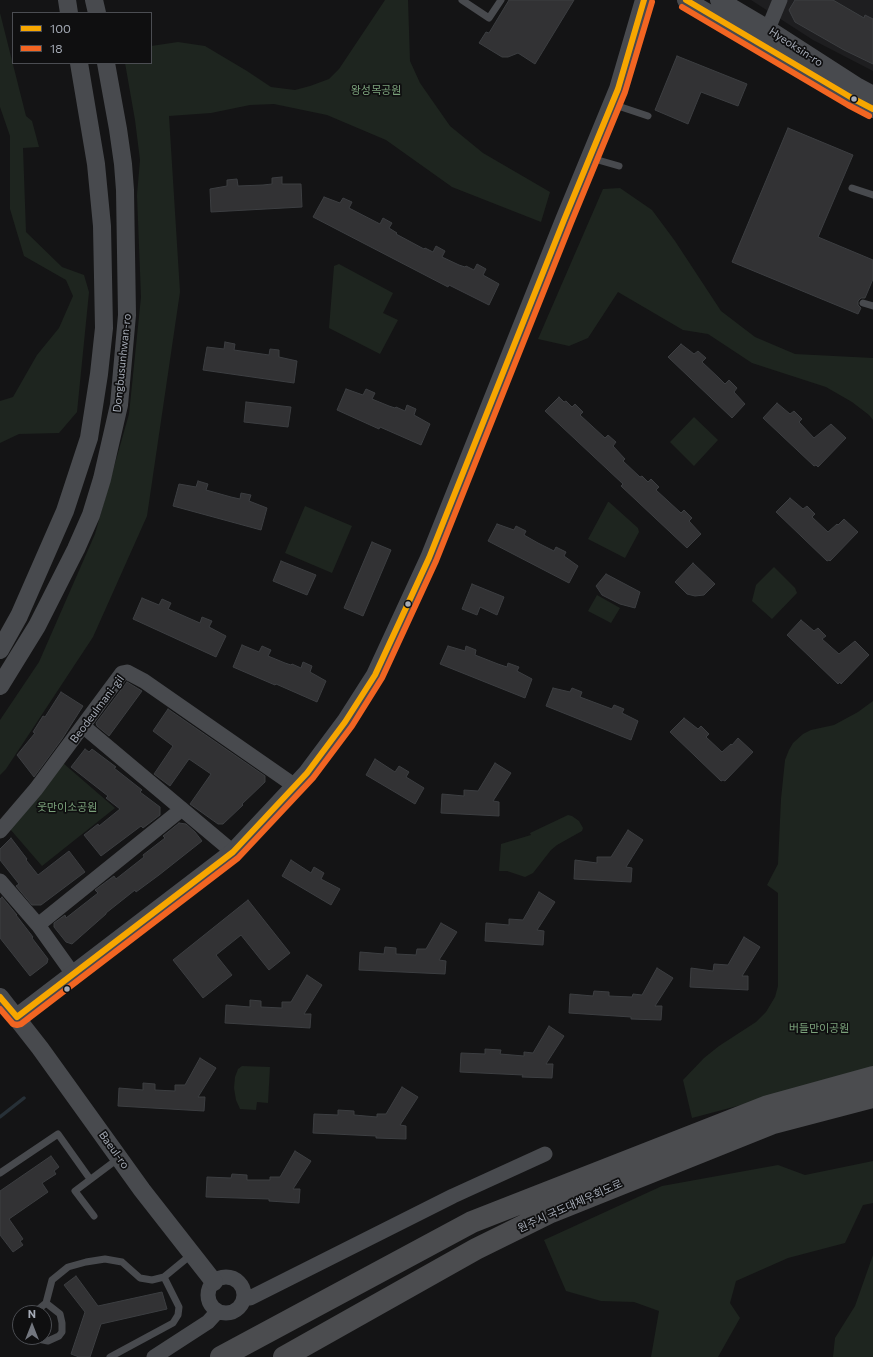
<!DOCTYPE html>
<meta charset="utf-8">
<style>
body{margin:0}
#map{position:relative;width:873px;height:1357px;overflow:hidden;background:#141415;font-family:Commissioner,sans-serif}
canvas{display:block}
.legend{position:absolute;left:12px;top:12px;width:140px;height:52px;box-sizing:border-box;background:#0f0f10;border:1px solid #4b4d52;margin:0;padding:5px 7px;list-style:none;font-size:12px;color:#a5abb6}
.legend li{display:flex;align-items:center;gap:8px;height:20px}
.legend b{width:20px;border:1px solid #4b4d52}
.north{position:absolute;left:12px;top:1305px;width:40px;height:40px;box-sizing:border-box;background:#0f0f10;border:1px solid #4b4d52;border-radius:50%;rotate:0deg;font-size:11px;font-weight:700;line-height:16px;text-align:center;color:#a5abb6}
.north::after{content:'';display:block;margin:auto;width:14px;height:18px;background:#72767e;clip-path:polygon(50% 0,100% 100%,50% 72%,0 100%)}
</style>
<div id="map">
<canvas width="873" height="1357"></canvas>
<ul class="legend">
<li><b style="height:5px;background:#f7a600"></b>100</li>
<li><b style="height:5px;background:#f26522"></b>18</li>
</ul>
<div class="north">N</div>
</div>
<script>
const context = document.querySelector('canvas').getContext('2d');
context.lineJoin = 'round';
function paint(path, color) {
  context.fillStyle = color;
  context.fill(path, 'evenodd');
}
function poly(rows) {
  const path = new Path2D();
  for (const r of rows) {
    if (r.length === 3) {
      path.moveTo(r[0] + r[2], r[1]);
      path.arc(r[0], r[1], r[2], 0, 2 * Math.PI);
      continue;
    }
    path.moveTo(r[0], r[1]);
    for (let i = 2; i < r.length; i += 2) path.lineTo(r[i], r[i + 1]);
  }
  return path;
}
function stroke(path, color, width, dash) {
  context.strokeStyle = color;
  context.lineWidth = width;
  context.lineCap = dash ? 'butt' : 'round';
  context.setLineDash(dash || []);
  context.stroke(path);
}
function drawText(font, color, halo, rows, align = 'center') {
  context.font = font + ' Commissioner,"Noto Sans KR",sans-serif';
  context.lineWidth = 3.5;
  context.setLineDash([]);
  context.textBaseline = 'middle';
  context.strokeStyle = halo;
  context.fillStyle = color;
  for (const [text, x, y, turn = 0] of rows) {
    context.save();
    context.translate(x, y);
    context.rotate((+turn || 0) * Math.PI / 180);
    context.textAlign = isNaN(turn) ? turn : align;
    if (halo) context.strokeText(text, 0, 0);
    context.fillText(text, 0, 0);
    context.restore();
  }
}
paint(poly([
 [751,0,873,0,873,71,813,40]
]), '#1e1e20');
paint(poly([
 [385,0,408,0,410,61,420,83,450,126,483,153,550,192,541,222,452,187,386,140,327,115,274,104,250,105,211,113,169,116,180,292,147,516,93,637,6,769,0,775,0,720,39,662,95,534,129,414,141,297,137,195,140,160,135,120,125,63,151,63,151,46,178,42,205,46,247,71,271,87,295,90,310,86,329,79,339,69],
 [0,13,26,116,32,121,39,147,23,148,26,232,62,267,84,275,89,292,77,412,59,433,19,434,0,443,0,401,13,397,37,355,59,328,73,296,66,280,24,256,10,209,10,136,0,107],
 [620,188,652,210,675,241,721,311,755,337,795,354,873,358,873,420,869,415,852,402,826,387,752,363,708,334,683,330,618,292,588,338,569,346,538,339,603,189],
 [339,264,393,293,383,313,398,320,380,354,329,328,334,266],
 [694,417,718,440,694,466,670,442],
 [608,502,609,502,638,528,639,532,625,558,588,539],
 [305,506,352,526,332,573,285,553],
 [774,567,795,588,797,593,772,619,752,601,756,585],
 [597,595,620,608,611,623,588,611],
 [873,701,873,1070,692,1118,683,1080,704,1058,719,1046,756,1022,766,1012,775,997,778,986,778,893,767,885,778,864,781,799,785,760,789,750,793,743,803,734,811,730,834,725,858,712],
 [63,763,115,808,42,866,10,829],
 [568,815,572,816,579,821,583,828,582,831,557,845,551,850,533,873,525,877,507,871,499,871,501,844,531,835,530,833],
 [242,1066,270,1067,268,1103,257,1102,256,1110,240,1109,236,1100,234,1088,235,1077,238,1069],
 [873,1161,873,1203,863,1205,845,1243,788,1258,736,1281,730,1303,740,1318,718,1357,651,1357,659,1311,634,1302,601,1301,566,1291,544,1240,662,1186,778,1165,805,1175],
 [873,1255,873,1357,833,1357,835,1338,855,1306]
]), '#1e251f');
stroke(poly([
 [0,1117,24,1098]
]), '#273037', 3.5);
const building = poly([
 [509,0,574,0,535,64,518,53,508,57,502,57,479,43,486,32,489,33,509,0],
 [795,0,833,0,864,18,865,15,873,19,873,64,844,50,795,22,789,10,795,0],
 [677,56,747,84,738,106,701,92,688,124,655,110,677,56],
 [788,128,853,155,818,237,873,260,873,279,865,298,861,298,858,301,858,305,861,308,858,314,732,262,788,128],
 [282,177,282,184,301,184,302,207,211,212,210,189,227,186,227,180,237,179,238,186,263,185,272,184,272,178,282,177],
 [324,197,340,203,343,198,352,202,349,208,380,224,383,218,392,223,389,228,397,233,396,234,424,249,425,248,433,252,436,246,445,251,442,257,459,265,465,267,466,266,474,270,477,264,486,269,483,275,499,284,489,305,449,285,448,287,313,217,324,197],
 [225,342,235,344,234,350,269,355,270,349,279,350,279,357,297,361,294,383,203,370,207,347,224,349,225,342],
 [681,344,694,354,698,351,706,358,702,362,719,378,725,384,729,380,737,388,734,392,745,404,732,418,668,357,681,344],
 [346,389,363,395,366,389,375,393,372,399,389,406,395,408,396,407,405,411,407,405,416,409,414,415,430,424,421,445,380,427,379,429,337,410,346,389],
 [559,397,564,402,566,401,572,407,575,404,583,412,580,415,605,438,608,435,616,442,613,446,625,459,623,461,640,477,642,476,648,482,651,479,659,487,656,490,681,513,684,510,692,518,689,521,701,534,687,548,621,486,623,484,545,411,559,397],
 [246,402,291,407,288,427,244,422,246,402],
 [777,403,790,414,794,411,802,419,799,422,814,438,831,424,846,438,818,467,816,465,814,466,763,418,777,403],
 [198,481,208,484,206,490,231,497,240,499,241,493,251,495,249,501,267,508,261,530,173,506,179,484,196,487,198,481],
 [790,498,803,509,807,506,815,514,812,517,828,532,837,524,838,525,844,519,858,532,830,561,829,560,827,561,776,512,790,498],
 [497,524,514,530,516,526,526,531,524,535,538,543,554,551,556,547,566,552,564,556,578,566,569,583,488,541,497,524],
 [372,542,391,550,363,616,344,608,372,542],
 [281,561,316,575,307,595,273,581,281,561],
 [693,563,715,584,704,595,695,596,687,594,675,582,693,563],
 [606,574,640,592,635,608,620,604,602,595,596,586,606,574],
 [472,584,504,597,497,615,480,607,477,615,462,609,472,584],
 [142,598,159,605,162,599,171,603,168,609,200,623,202,617,212,621,209,627,226,636,216,657,133,619,142,598],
 [801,620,814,631,818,628,826,636,822,639,839,654,855,641,869,655,841,684,840,682,838,684,787,635,801,620],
 [242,645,259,652,262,646,271,650,268,656,285,663,291,665,292,664,301,668,303,662,312,666,310,672,326,681,317,702,276,684,275,685,233,667,242,645],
 [448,646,465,651,466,646,476,650,475,655,498,664,507,667,508,663,519,667,517,671,532,679,525,698,440,664,448,646],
 [127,682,142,691,109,736,97,726,96,723,127,682],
 [553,688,570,692,572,688,582,692,580,697,612,709,614,705,624,709,622,713,638,721,631,740,546,706,553,688],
 [61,692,83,706,62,739,34,777,17,755,35,733,33,732,43,716,45,717,61,692],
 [168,709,265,776,265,782,242,804,243,805,223,824,218,824,190,804,211,774,189,759,170,786,154,774,173,746,153,731,168,709],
 [684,718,698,729,701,726,709,734,706,737,722,752,731,744,732,745,738,738,753,752,725,781,723,780,721,781,670,732,684,718],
 [85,749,89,752,92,749,116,767,114,768,142,790,140,792,160,807,160,815,143,828,141,826,101,856,84,835,98,824,99,826,120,809,106,798,108,796,71,767,85,749],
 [375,759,395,772,399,766,409,772,406,777,424,788,415,804,366,775,375,759],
 [495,763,511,773,493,801,499,802,499,816,441,813,442,794,464,796,464,790,478,791,495,763],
 [179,823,186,824,195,832,202,841,159,875,136,892,135,890,106,913,106,914,72,944,66,942,54,927,54,923,65,915,66,918,98,893,95,890,114,876,116,879,144,857,143,855,165,838,163,836,179,823],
 [628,830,643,840,626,867,632,868,631,882,574,879,575,860,597,863,597,857,611,857,628,830],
 [11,838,27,859,26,860,38,875,69,851,85,872,41,905,32,905,16,886,19,884,0,860,0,849,11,838],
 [291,860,311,873,314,867,324,873,321,879,340,889,331,905,282,876,291,860],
 [539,892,555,902,537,930,544,931,543,945,485,941,486,923,509,925,509,919,523,920,539,892],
 [2,897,17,915,16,915,33,937,32,938,48,959,47,963,30,976,0,938,0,899,2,897],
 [248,900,290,953,269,970,241,935,216,955,232,975,203,998,173,960,248,900],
 [441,923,457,932,439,960,446,961,445,974,359,970,360,952,384,954,385,947,396,948,396,954,416,955,417,949,426,949,441,923],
 [744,937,760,947,742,976,748,976,748,990,690,987,691,968,713,971,714,964,728,965,744,937],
 [657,968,673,978,655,1006,662,1006,661,1020,631,1019,631,1017,569,1013,570,994,593,996,594,991,609,992,609,996,632,997,633,994,642,995,657,968],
 [307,975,322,985,304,1014,311,1014,310,1028,225,1023,226,1005,250,1007,250,1000,261,1001,261,1007,282,1008,282,1002,291,1002,307,975],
 [549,1026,564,1036,546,1064,553,1064,552,1078,522,1077,523,1075,460,1072,461,1053,485,1054,485,1049,501,1050,500,1054,524,1056,524,1052,533,1053,549,1026],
 [200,1058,216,1068,198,1097,205,1097,204,1111,118,1106,119,1088,143,1090,143,1083,155,1084,155,1090,175,1091,175,1085,185,1085,200,1058],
 [402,1087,418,1097,400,1125,406,1126,406,1139,376,1138,376,1136,313,1133,314,1114,338,1115,338,1110,354,1111,354,1115,377,1117,377,1114,386,1114,402,1087],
 [295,1151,311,1161,293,1189,300,1189,299,1203,269,1201,269,1199,206,1197,207,1177,231,1178,232,1174,247,1175,247,1180,270,1180,270,1177,280,1177,295,1151],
 [51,1156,59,1167,54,1171,56,1174,42,1183,48,1192,9,1219,23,1239,20,1241,23,1245,13,1252,0,1235,0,1191,51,1156],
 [76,1276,98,1306,162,1292,167,1309,101,1324,90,1357,79,1357,71,1354,85,1312,64,1285,76,1276]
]);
paint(building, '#323234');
stroke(building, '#3c3e41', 1);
stroke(poly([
 [462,0,489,18,501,0],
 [612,104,648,116],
 [591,158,619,166],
 [852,188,873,195],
 [863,303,873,306],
 [0,1173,58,1134,90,1179],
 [94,1216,75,1191,119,1158],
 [34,1313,46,1303,52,1280,68,1267,86,1262,105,1259,122,1262,140,1278,152,1280,164,1277,192,1254],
 [36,1337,38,1339,48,1341,59,1336,62,1332,62,1323,60,1314,46,1303],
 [110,1357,173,1323,178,1315,179,1307,164,1277]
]), '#484a4e', 7);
stroke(poly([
 [768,29,780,0],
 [83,726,233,852],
 [0,831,36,789,122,673,127,672,144,681,295,786],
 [0,881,38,925,73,974],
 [38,925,182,809],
 [226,1295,18],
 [244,1297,250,1298,453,1196,545,1154],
 [154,1357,208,1322,218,1311]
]), '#484a4e', 15);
stroke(poly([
 [67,0,69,13],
 [94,0,97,13],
 [686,0,852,98,873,109],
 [719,0,768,29,858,87,873,95],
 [0,650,19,616,65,511,89,438,99,374,104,328,102,226,96,164,79,63],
 [0,686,37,626,76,549,91,515,102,479,119,405,127,315,125,190,123,164,118,129,106,63],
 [0,997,40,1048,142,1190,214,1282],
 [17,1017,233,852,307,773,345,722,375,675,429,558,564,220,618,89,644,0]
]), '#484a4e', 18);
stroke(poly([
 [221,1357,472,1222,768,1106,873,1077],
 [284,1357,476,1249,551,1212,773,1123,873,1097]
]), '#4b4c4f', 22);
stroke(poly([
 [686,0,852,98,873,109],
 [0,997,17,1017,233,852,307,773,345,722,375,675,429,558,564,220,618,89,644,0]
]), '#f7a600', 6);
stroke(poly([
 [682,7,848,105,869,116],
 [0,1009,13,1024,17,1025,21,1024,238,858,313,778,352,726,382,678,436,561,571,223,625,92,652,2]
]), '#f26522', 6);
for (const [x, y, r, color] of [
 [854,99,3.5,"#a5abb6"],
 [408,604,3.5,"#a5abb6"],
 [67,989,3.5,"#a5abb6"]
]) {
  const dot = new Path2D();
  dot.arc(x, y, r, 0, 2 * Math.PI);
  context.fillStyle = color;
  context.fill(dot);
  stroke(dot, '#0f0f10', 1.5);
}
drawText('11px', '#a5abb6', '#0f0f10', [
 ["Hyeoksin-ro",796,47,33],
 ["Dongbusunhwan-ro",122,363,-84],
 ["Beodeulmani-gil",97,709,-53],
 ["Baeul-ro",114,1150,54],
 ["원주시 국도대체우회도로",570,1206,-24]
]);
drawText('11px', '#7ba27b', '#0f0f10', [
 ["왕성목공원",376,90],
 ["웃만이소공원",67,807],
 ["버들만이공원",819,1028]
]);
</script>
